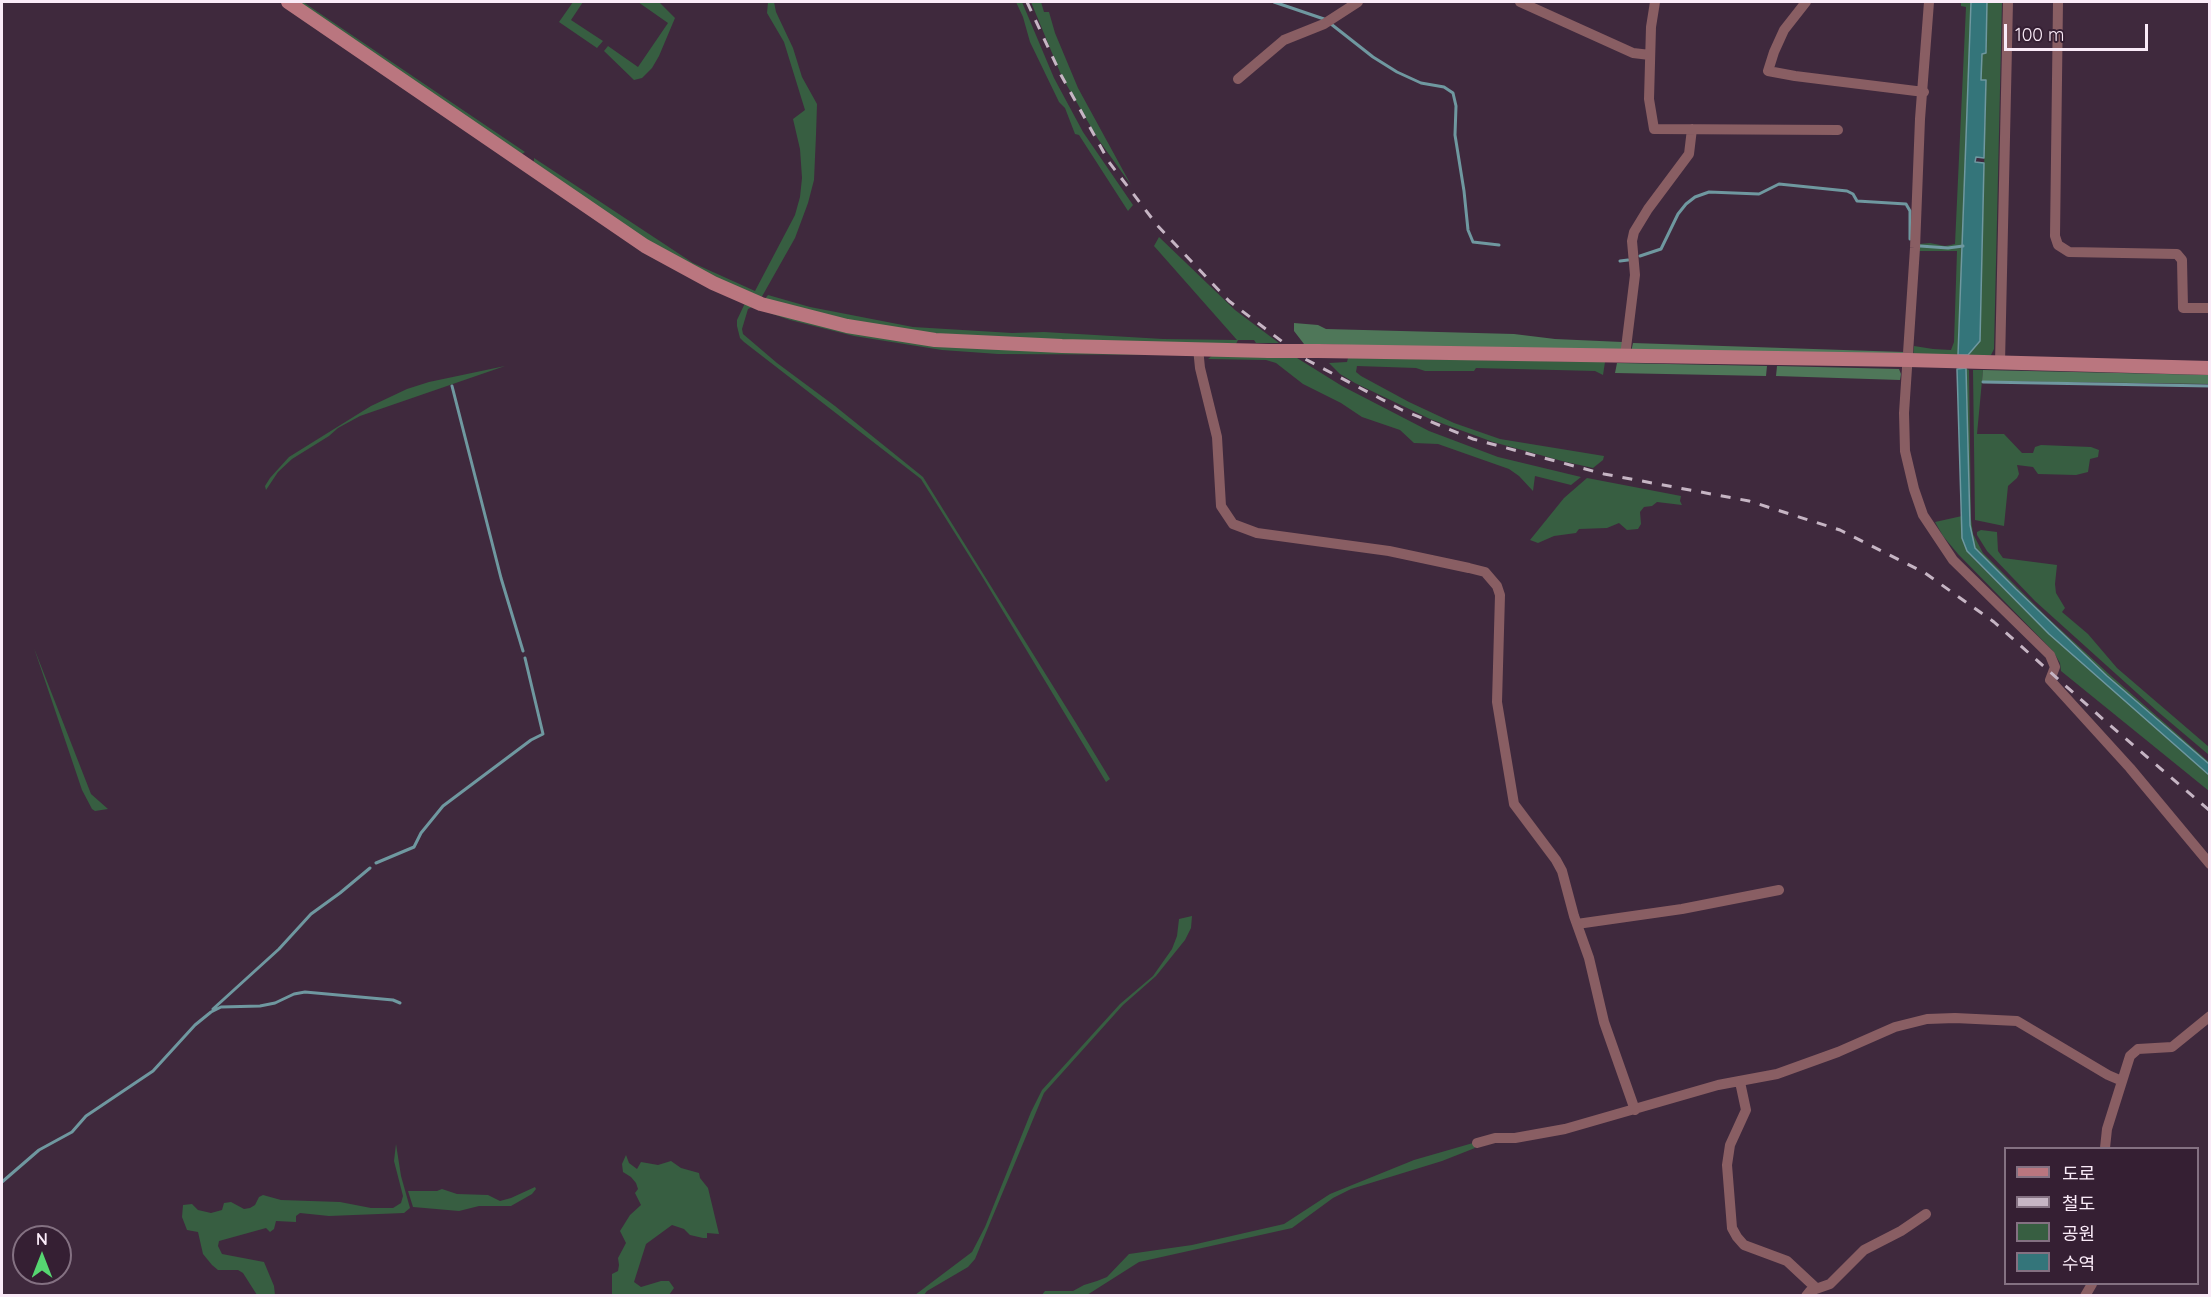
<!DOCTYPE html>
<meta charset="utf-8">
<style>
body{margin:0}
#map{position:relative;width:2211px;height:1297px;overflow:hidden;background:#3f293d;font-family:Quicksand,"Noto Sans KR",sans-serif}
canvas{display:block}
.frame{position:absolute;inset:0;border:3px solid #faebf8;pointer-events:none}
.legend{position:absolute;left:2004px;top:1147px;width:195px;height:138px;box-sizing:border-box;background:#351f33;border:2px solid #847182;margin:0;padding:8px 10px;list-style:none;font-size:18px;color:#faebf8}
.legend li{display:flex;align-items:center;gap:12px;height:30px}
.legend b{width:30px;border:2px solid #847182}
.north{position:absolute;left:12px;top:1225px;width:60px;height:60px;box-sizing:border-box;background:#351f33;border:2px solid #847182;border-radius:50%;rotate:0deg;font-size:16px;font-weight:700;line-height:24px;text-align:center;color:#faebf8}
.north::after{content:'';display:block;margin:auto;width:21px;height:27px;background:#56d671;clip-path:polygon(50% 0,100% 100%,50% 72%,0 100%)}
.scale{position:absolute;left:2004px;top:24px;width:144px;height:27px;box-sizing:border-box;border:3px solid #faebf8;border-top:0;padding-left:8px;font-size:18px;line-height:21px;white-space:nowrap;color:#faebf8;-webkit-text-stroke:4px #351f33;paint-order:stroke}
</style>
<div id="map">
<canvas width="2211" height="1297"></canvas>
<div class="frame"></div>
<ul class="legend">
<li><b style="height:8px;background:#ba767f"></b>도로</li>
<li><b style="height:8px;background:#c6b5c4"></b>철도</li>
<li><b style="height:16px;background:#375e41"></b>공원</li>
<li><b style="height:16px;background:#34757a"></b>수역</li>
</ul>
<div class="north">N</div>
<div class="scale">100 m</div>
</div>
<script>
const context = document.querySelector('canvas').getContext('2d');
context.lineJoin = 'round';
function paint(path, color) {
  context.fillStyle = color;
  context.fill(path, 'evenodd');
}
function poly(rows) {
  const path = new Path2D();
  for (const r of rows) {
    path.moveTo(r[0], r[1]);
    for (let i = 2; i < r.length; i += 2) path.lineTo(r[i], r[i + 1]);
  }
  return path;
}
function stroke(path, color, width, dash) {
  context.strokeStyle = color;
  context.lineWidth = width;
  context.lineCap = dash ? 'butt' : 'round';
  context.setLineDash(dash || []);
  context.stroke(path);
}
paint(poly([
 [295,2,303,2,525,152,522,154],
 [573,2,583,2,571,20,603,41,597,48,559,22],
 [638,2,659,2,675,18,659,56,652,68,642,78,634,80,604,51,608,46,638,67,668,23],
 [768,2,774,2,776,12,793,48,802,77,817,104,816,135,814,180,808,203,795,238,760,300,657,248,534,162,534,158,693,263,755,291,795,215,800,197,802,178,800,149,793,119,805,110,784,42,767,13],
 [1016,2,1022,2,1054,78,1083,132,1133,205,1128,211,1079,135,1075,134,1065,108,1059,102,1030,42,1023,17],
 [1031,2,1041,2,1044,12,1049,12,1055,33,1078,88,1131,185,1098,139,1062,77],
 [1961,2,1971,2,1958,355,1913,357,1914,346,1933,349,1951,350,1954,342,1957,251,1919,251,1919,244,1930,243,1945,246,1955,244,1966,7,1961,6],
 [1987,2,2002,2,1994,349,1991,355,1984,356,1968,355,1980,341,1986,81,1981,80,1982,53,1986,53],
 [1159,237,1235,310,1279,343,1256,343,1254,340,1238,340,1236,344,953,338,849,322,765,299,768,295,810,307,913,327,1012,333,1044,332,1163,339,1237,340,1154,246],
 [746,301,838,329,1184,355,998,354,942,350,854,336,790,320,752,307,748,309,742,329,743,334,777,363,835,406,923,477,1076,723,1110,779,1106,782,983,578,921,479,744,342,740,338,737,326,737,320],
 [1214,354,1297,358,1342,386,1429,431,1498,457,1581,477,1571,485,1535,476,1533,491,1519,476,1509,469,1438,444,1414,443,1400,430,1362,417,1341,403,1303,384,1276,363,1266,360,1208,359],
 [1348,358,1605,362,1603,375,1595,371,1476,368,1474,371,1425,371,1416,368,1357,366,1356,372,1361,376,1409,402,1454,423,1500,439,1604,456,1603,460,1593,468,1562,461,1493,442,1430,419,1355,383,1340,374,1329,363,1347,362],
 [505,366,360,416,338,428,329,436,292,459,278,472,266,490,265,486,270,478,289,457,371,406,407,389,429,382],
 [1966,368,1969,370,1971,519,1973,534,1983,553,2048,618,2110,675,2209,762,2209,764,2107,676,1975,548,1970,525],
 [1973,370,1983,370,1977,434,2004,434,2022,453,2033,453,2035,447,2041,445,2091,447,2099,450,2098,457,2090,459,2088,472,2076,475,2038,474,2033,467,2017,465,2019,474,2017,478,2008,486,2004,526,1975,520],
 [1587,478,1681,496,1680,501,1682,505,1657,502,1652,506,1644,507,1640,512,1641,524,1638,529,1627,530,1619,523,1607,528,1579,529,1576,533,1554,536,1538,543,1530,540,1564,498],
 [1962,516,1963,542,1970,555,2049,634,2209,775,2209,791,2061,671,2060,663,2053,651,1958,554,1943,536,1935,522],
 [1981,530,1997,532,1998,551,2003,558,2057,565,2055,584,2056,593,2065,608,2062,612,2088,634,2117,668,2209,747,2209,755,2157,711,2035,601,1987,551,1977,535,1977,532],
 [34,648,91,794,108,809,95,811,92,809,82,790],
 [1192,916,1191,928,1185,940,1156,976,1123,1005,1044,1093,975,1259,968,1267,927,1291,924,1295,915,1295,972,1252,985,1227,1031,1112,1042,1090,1120,1004,1153,976,1172,949,1177,936,1179,919],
 [1473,1143,1475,1148,1442,1161,1351,1189,1333,1198,1292,1228,1139,1262,1087,1295,1041,1296,1045,1291,1073,1291,1084,1285,1097,1281,1107,1277,1129,1254,1192,1245,1284,1224,1330,1194,1414,1160],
 [396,1144,401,1176,410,1208,404,1213,329,1216,300,1213,296,1216,296,1222,276,1221,274,1229,270,1232,266,1228,219,1241,218,1246,222,1254,264,1262,274,1286,275,1295,257,1295,243,1273,238,1270,218,1270,212,1265,203,1254,198,1232,187,1230,182,1217,183,1205,192,1204,198,1210,211,1213,222,1210,224,1203,231,1202,244,1209,250,1208,255,1205,259,1197,263,1195,281,1200,340,1202,371,1208,393,1208,401,1203,403,1196,394,1161],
 [626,1155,629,1163,637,1169,641,1162,658,1165,671,1161,681,1168,699,1173,700,1178,708,1188,719,1234,707,1233,707,1238,703,1238,690,1235,684,1229,672,1225,646,1244,634,1282,641,1287,661,1281,669,1281,674,1288,669,1295,612,1295,612,1274,618,1271,619,1265,618,1258,626,1243,620,1231,630,1215,641,1205,635,1193,638,1189,636,1183,631,1177,623,1172,622,1164],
 [535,1187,536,1189,532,1194,511,1206,479,1206,459,1211,413,1207,408,1191,437,1191,442,1189,457,1194,488,1195,500,1201,511,1198]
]), '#375e41');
paint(poly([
 [1294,323,1318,325,1326,329,1514,334,1555,339,1622,342,1622,352,1304,344,1294,331],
 [1633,343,1904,352,1904,357,1631,352],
 [1617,363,1767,366,1766,376,1615,373],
 [1777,366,1899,369,1901,374,1900,380,1776,376],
 [1983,370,2210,375,2209,384,1982,381]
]), '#4f7759');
const water = poly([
 [1971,2,1987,2,1986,53,1982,54,1981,80,1986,80,1984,158,1976,157,1975,162,1984,163,1980,341,1968,355,1958,355,1971,2],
 [1966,368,1970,525,1975,548,2016,589,2107,676,2209,764,2209,775,2049,634,1967,551,1962,538,1957,369,1966,368]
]);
paint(water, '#34757a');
stroke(water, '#6f98a0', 1.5);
stroke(poly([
 [1274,2,1324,19],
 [1331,24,1373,57,1397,72,1421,83,1444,87,1453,93,1456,106,1455,135,1464,191,1468,230,1473,242,1499,245],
 [1920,246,1948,248,1963,246],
 [1640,256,1661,249,1678,214,1686,204,1695,197,1709,192,1759,194,1779,184,1847,191,1853,194,1857,201,1906,204,1910,211,1910,239],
 [1620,261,1628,260],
 [1983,382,2210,386],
 [452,386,501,578,523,651],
 [376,863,414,847,421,833,443,806,531,740,543,734,525,658],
 [213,1009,279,949,311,914,340,893,370,868],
 [2,1182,39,1150,72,1132,86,1116,153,1071,195,1025,211,1012,221,1007,260,1006,275,1003,294,994,305,992,393,1000,400,1003]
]), '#6f98a0', 3);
stroke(poly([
 [1520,2,1633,53,1650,55],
 [1655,2,1651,27,1649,99,1654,129,1838,130],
 [1806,2,1784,30,1774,52,1768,71,1795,76,1924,92],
 [1929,2,1920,119,1915,248,1904,413,1905,451,1914,489,1923,515,1953,560,2050,655,2055,667,2050,680,2130,768,2210,864],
 [2058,2,2055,236,2058,245,2069,252,2177,254,2182,260,2183,308,2210,308],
 [1238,79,1284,40,1324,24,1358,2],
 [1198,348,1200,368,1217,437,1221,506,1233,524,1257,533,1389,551,1469,568,1485,572,1497,586,1500,595,1497,702,1514,804,1556,860,1562,871,1574,916,1589,958,1604,1022,1635,1110],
 [1625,356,1635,275,1632,241,1634,232,1648,209,1689,154,1692,129],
 [2000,363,2008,2],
 [1577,924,1682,909,1779,890],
 [1740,1082,1746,1110,1730,1145,1727,1165,1732,1228,1737,1237,1744,1245,1787,1261,1816,1288],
 [1477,1143,1495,1138,1515,1138,1565,1129,1718,1085,1777,1074,1838,1052,1895,1027,1927,1019,1955,1018,2017,1021,2108,1075,2122,1081],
 [2105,1148,2107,1129,2130,1056,2138,1049,2172,1047,2210,1016],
 [1806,1296,1810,1291,1830,1284,1864,1250,1901,1231,1926,1214],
 [2085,1296,2092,1284]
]), '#895e63', 10);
stroke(poly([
 [288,2,645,246,713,283,761,304,847,326,935,340,1062,346,1269,351],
 [1318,351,1908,360,2210,368]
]), '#ba767f', 14);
stroke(poly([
 [1027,2,1061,75,1109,162,1157,225,1229,301,1305,359,1402,410,1473,439,1604,474,1749,501,1840,530,1925,573,1994,622,2104,720,2210,811]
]), '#c6b5c4', 3, [10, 10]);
stroke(poly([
 [1269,351,1318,351]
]), '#ba767f', 14);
</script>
